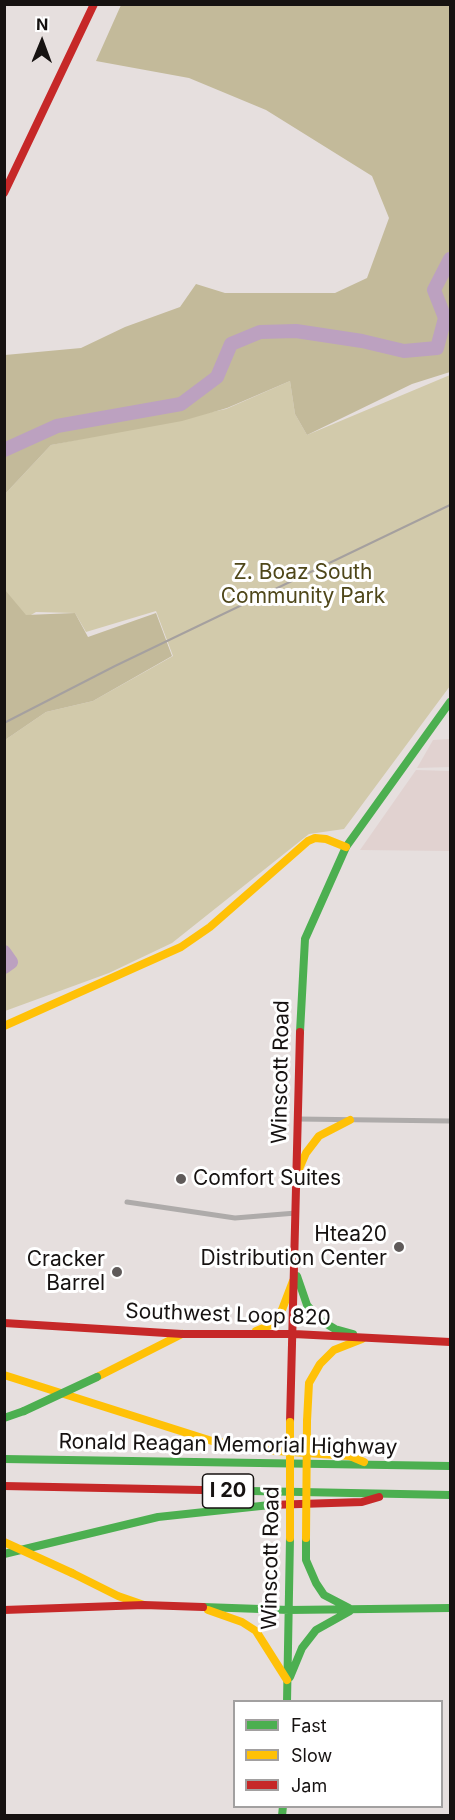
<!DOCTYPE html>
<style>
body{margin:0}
#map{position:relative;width:455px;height:1820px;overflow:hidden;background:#e6dfde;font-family:Inter,sans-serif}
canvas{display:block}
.frame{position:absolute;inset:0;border:6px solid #161211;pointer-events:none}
.legend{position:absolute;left:233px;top:1700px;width:210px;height:108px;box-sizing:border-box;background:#fff;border:2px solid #a2a0a0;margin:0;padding:8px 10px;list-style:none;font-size:18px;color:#161211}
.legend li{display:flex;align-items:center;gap:12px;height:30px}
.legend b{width:30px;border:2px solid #a2a0a0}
.north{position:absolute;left:12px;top:12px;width:60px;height:60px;-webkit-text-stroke:4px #fff;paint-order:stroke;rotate:1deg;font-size:16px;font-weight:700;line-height:24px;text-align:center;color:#161211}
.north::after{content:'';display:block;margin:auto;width:21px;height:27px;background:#161211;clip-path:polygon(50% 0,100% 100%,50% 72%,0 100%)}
</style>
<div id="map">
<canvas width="455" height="1820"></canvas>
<div class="frame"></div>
<ul class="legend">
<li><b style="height:8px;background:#4caf50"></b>Fast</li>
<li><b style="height:8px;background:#ffc107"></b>Slow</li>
<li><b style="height:8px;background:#c62828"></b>Jam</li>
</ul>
<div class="north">N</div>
</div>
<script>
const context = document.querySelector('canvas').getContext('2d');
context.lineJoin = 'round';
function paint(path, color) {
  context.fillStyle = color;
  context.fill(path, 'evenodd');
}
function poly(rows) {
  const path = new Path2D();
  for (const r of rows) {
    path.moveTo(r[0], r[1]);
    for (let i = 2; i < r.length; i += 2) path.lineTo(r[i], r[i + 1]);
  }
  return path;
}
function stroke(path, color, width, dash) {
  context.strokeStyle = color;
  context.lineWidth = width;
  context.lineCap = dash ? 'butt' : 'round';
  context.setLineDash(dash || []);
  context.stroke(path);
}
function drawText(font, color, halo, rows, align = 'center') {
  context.font = font + ' Inter,sans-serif';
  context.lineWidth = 6;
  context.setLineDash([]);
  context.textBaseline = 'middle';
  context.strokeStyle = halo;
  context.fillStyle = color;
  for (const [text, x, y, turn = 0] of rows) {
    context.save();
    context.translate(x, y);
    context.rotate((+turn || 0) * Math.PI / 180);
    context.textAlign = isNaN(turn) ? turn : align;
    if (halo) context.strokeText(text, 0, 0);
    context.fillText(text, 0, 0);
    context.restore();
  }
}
paint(poly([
 [450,739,450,767,417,768,433,740],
 [416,770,450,771,450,851,360,850]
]), '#e1d2d0');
paint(poly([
 [450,375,450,686,344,829,309,834,172,943,109,973,5,1011,5,740,46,712,93,701,173,656,156,611,86,632,75,613,36,612,19,622,5,590,6,493,51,445,226,409,290,381,295,414,307,435]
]), '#d2caab');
paint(poly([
 [121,5,450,5,450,372,412,384,307,435,295,414,290,381,227,408,182,421,51,445,6,493,5,499,5,355,81,348,125,327,180,307,196,284,225,293,335,293,367,278,389,218,372,176,266,110,189,78,96,61],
 [5,590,26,615,75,613,88,637,156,613,172,656,93,701,46,712,5,740]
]), '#c3ba9a');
stroke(poly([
 [4,450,57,426,181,404,217,377,231,344,260,332,296,331,362,341,404,351,437,348,445,318,434,290,450,259],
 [4,952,11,962,4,967]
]), '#bca1c0', 14);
stroke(poly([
 [298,1119,450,1121],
 [127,1202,235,1218,296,1213]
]), '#aeabaa', 5);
stroke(poly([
 [300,1032,305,939,346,847,450,702],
 [297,1276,307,1305,320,1320,335,1329,353,1334],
 [4,1418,24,1411],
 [4,1459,450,1466],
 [202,1490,450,1495],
 [306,1538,306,1560,316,1583,324,1595,349,1608],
 [4,1554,158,1517,270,1505],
 [203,1607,289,1610,450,1608],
 [290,1677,302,1648,316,1630,350,1611],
 [287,1702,290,1538],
 [282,1816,283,1806]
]), '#4caf50', 8);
stroke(poly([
 [4,1026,181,947,210,927,308,841,315,838,326,839,346,847],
 [299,1169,306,1153,319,1136,350,1120],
 [256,1331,271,1325,280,1315,293,1281],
 [4,1375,212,1441,277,1451,350,1456,364,1462],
 [97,1377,182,1334],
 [307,1421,309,1383,320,1364,334,1350,362,1339],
 [72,1573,118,1596,144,1605],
 [208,1610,242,1622,256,1631,287,1680]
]), '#ffc107', 8);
stroke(poly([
 [4,193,94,4],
 [4,1323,182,1334,294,1334,450,1342],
 [290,1422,300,1032],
 [4,1486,202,1490],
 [270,1505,362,1502,379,1497],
 [4,1610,144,1605,203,1607]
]), '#c62828', 8);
stroke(poly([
 [4,723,115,666,450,505]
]), '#a5a09f', 2);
stroke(poly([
 [24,1411,97,1377]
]), '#4caf50', 8);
stroke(poly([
 [290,1422,290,1538],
 [306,1538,307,1421],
 [4,1542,72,1573]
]), '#ffc107', 8);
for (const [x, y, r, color] of [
 [181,1179,6,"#5f5a59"],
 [399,1247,6,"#5f5a59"],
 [117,1272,6,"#5f5a59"]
]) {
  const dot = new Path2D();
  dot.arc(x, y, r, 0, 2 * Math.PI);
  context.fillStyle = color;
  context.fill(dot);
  stroke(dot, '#fff', 2);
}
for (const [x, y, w] of [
 [228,1491,51]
]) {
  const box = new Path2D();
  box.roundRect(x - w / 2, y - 17, w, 34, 4.5);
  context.fillStyle = '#fff';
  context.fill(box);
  stroke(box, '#161211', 1.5);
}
drawText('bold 20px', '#161211', null, [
 ["I 20",228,1491]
]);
drawText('21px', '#4f471a', '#fff', [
 ["Z. Boaz South",303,573],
 ["Community Park",303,597]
]);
drawText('21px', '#161211', '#fff', [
 ["Winscott Road",281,1072,-89],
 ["Southwest Loop 820",228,1315,2],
 ["Ronald Reagan Memorial Highway",228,1445,1],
 ["Winscott Road",271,1558,-89]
]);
drawText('21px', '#161211', '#fff', [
 ["Comfort Suites",193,1179,"left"],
 ["Htea20",387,1235],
 ["Distribution Center",387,1259],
 ["Cracker",105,1260],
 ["Barrel",105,1284]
], 'right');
</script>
